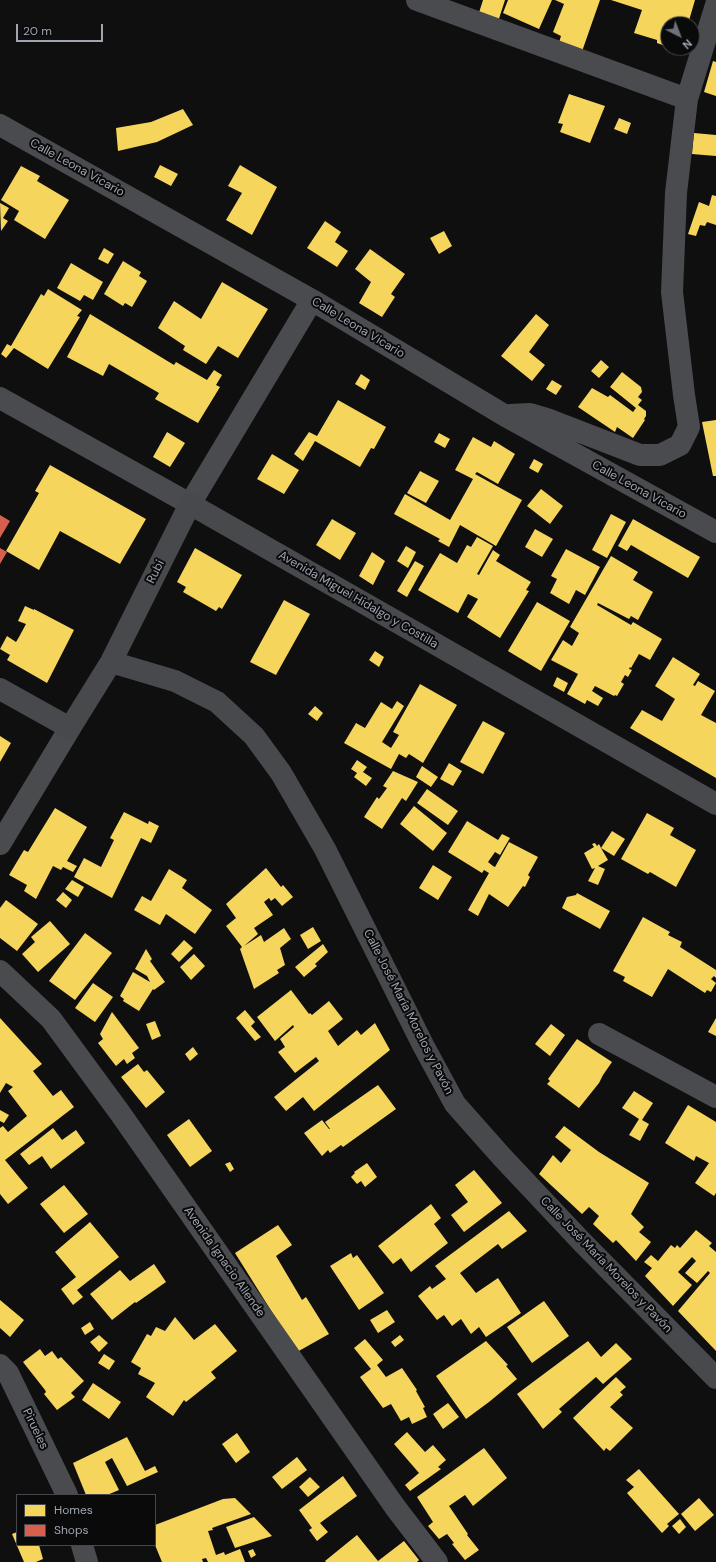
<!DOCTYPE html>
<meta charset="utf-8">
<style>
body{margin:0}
#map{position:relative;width:716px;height:1562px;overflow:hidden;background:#0f0f10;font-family:"DM Sans",sans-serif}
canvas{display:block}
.legend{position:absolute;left:16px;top:1494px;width:140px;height:52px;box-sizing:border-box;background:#0a0a0b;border:1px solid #46484e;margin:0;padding:5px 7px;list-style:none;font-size:12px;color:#9fa6b2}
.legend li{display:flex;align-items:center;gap:8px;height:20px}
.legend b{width:20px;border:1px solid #46484e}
.north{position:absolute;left:660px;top:16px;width:40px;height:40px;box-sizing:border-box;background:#0a0a0b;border:1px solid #46484e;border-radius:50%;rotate:138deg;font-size:11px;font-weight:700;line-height:16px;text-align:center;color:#9fa6b2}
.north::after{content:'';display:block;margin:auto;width:14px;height:18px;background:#6d7179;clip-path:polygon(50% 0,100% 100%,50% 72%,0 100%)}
.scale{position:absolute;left:16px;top:24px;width:87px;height:18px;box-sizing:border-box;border:2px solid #9fa6b2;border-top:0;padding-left:5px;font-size:12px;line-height:14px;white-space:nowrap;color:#9fa6b2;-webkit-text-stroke:3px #0a0a0b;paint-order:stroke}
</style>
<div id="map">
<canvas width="716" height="1562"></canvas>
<ul class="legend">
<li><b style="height:11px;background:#f6d55c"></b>Homes</li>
<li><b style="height:11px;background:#d6604d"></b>Shops</li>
</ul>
<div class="north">N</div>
<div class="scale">20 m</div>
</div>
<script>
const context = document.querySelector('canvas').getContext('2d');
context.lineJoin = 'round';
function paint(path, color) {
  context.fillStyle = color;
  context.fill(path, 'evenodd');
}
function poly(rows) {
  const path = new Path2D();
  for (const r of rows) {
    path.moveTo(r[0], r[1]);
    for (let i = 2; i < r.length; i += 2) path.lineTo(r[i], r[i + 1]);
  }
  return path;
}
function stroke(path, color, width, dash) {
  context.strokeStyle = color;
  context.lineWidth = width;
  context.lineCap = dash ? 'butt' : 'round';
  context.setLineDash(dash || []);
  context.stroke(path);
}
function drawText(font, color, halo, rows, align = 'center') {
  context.font = font + ' "DM Sans",sans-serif';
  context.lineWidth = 4;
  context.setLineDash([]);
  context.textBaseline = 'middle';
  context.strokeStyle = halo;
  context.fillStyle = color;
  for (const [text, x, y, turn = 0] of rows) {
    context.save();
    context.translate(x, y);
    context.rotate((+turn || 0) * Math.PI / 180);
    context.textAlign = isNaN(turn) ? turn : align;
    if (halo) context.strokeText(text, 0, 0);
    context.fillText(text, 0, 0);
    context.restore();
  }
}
paint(poly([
 [483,0,505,0,496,28,476,22],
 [508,0,552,0,539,29,503,13],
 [555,0,600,0,579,60,556,52,561,36,553,32,564,4],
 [611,0,695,0,688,24,668,24,668,47,657,43,657,40,634,33,642,10],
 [713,61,716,62,716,96,704,92],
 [569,94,605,106,590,143,560,132,563,124,558,123],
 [183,109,193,125,157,142,118,151,116,128,151,122],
 [619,118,631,123,627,134,614,129],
 [694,133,716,135,716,156,692,154],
 [160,165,178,174,171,186,154,177],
 [240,165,277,187,252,235,226,220,242,193,228,186],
 [21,166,40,176,37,181,69,200,45,239,14,220,19,211,1,200],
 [712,195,716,196,716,225,707,222,705,226,700,225,696,236,688,234,699,202,709,206],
 [0,203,9,208,3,218,8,221,1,231],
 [325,221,341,232,335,242,348,251,337,267,307,248],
 [444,231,452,246,439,254,430,238],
 [104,248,114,254,108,264,98,259],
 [370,249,405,274,391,294,395,297,382,317,359,303,371,282,355,269],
 [123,261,141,272,139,276,147,281,132,307,125,303,123,306,104,294],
 [71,263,103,282,93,300,84,295,80,301,57,288],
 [222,282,268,309,238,358,218,346,206,364,183,350,185,346,158,328,174,301,201,319],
 [48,289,82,310,77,316,80,317,48,369,14,348,6,358,1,354,7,344,11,346,41,294,44,296],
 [90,314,174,365,176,362,207,380,214,370,222,375,216,385,220,387,198,423,155,399,159,393,109,364,103,376,67,357],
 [536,314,549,325,529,352,545,365,532,381,501,356],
 [601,360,609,367,599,378,591,371],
 [622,372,641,387,642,392,638,397,642,400,638,405,646,411,646,416,644,419,645,420,633,438,617,427,615,432,578,407,592,388,608,397,610,395,633,412,636,408,610,387],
 [361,374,370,380,365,390,355,384],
 [552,380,562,386,556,395,546,389],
 [338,400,386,427,374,449,371,448,360,467,315,441,303,461,294,454,309,432,317,436],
 [716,420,716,476,713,476,702,422],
 [167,432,185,443,170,467,153,457],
 [439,433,450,439,445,448,434,442],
 [473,437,491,447,494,441,515,454,498,484,477,472,475,474,522,500,496,546,460,525,449,547,438,541,440,539,394,514,405,494,450,520,473,479,455,470],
 [272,454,299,470,284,494,257,479],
 [534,459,543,464,538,473,529,468],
 [50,465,146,519,120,564,60,531,39,570,6,551,39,493,35,491],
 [420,471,439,481,426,503,407,493],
 [541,489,563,506,550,524,527,506],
 [611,514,626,522,607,558,592,550],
 [332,519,356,533,340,560,316,545],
 [633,519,700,557,688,578,631,545,627,551,618,546],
 [535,529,553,539,542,557,525,547],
 [477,537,493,546,477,574,479,575,493,550,500,555,496,561,531,582,526,590,529,591,500,638,467,617,478,599,468,594,458,613,418,590,440,553,457,563,467,545,471,547],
 [406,546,416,552,408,568,397,561],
 [195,548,242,575,222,609,219,607,216,611,183,592,186,587,177,582],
 [566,549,600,567,585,595,576,590,569,604,550,593,557,579,551,576],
 [372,552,385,561,373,585,359,576],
 [611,556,638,572,633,580,653,592,638,620,631,616,629,619,598,603,597,605,631,625,633,622,662,639,650,660,639,654,631,668,630,667,629,669,632,670,628,677,625,675,621,682,624,684,617,696,615,695,614,696,595,686,592,691,603,698,598,706,587,700,585,704,567,694,578,674,551,660,563,640,572,646,579,633,570,627],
 [415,561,424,566,407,597,397,591],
 [284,600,310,614,276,675,250,662],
 [537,602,570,621,541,671,508,651],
 [25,606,34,610,34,609,74,630,47,683,7,660,10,655,0,649,7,636,16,642,19,637,26,624,18,621],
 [375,651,384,657,379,667,369,660],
 [673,657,700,674,693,685,695,686,698,681,715,691,701,715,716,723,716,778,630,728,642,710,662,721,675,699,655,686],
 [557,677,568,683,564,692,553,686],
 [420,684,457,705,423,763,409,754,406,758,399,754,391,769,344,743,356,723,365,728,381,702,392,709,397,701,404,706,382,742,391,748,399,735,393,732],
 [315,706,323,713,317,721,308,714],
 [483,721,505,733,483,774,460,762],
 [0,736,11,743,0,762],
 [357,760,367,767,363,772,372,778,366,786,354,777,357,773,351,769],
 [449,763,462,771,453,786,440,779],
 [422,766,438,777,431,787,416,777],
 [393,771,418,782,406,801,402,798,382,829,364,817,377,797,379,799,387,788,383,786],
 [427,789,458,811,448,825,417,803],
 [414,806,447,833,433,851,400,824],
 [55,808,87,827,67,861,77,866,73,872,63,867,61,870,53,866,36,899,24,891,27,885,9,875,24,850,28,852],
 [124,812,148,824,149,821,159,826,151,843,141,838,112,898,74,877,84,858,101,867,114,840,110,838],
 [647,813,674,828,670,835,696,850,676,887,650,872,648,874,621,859],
 [467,821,498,840,502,834,510,838,500,855,495,852,488,862,493,866,495,867,509,842,538,857,528,875,530,877,525,887,523,886,508,907,489,894,478,916,468,910,489,873,484,870,482,873,448,852],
 [612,831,625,839,614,856,601,848,608,860,598,866,605,869,598,885,588,881,595,868,592,869,584,853,594,847,592,844,595,843,597,846,599,844,601,848],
 [433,865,452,877,438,900,419,888],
 [266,868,281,887,283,885,293,897,282,906,275,898,271,901,269,898,264,902,273,915,254,928,258,934,244,946,261,935,264,942,284,928,291,939,280,948,285,965,277,970,279,973,254,989,240,949,242,947,226,926,236,918,226,904],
 [169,869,187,880,182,888,212,910,195,934,166,914,160,925,134,910,142,896,151,901],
 [72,880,84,887,78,897,65,889],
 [63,892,72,900,66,908,56,900],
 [577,893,610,911,600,929,562,908,567,897,576,895],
 [6,900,38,924,17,951,0,938,0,908],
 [643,917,670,932,668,935,682,942,680,947,716,970,716,978,714,976,711,979,716,983,711,992,707,990,705,993,668,969,652,997,623,981,625,977,613,971],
 [50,921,70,944,38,972,22,954,35,942,31,937],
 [313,927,321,941,308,949,300,935],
 [85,933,112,953,75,1000,49,981],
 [184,940,193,948,179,962,171,954],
 [323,944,328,952,315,964,317,966,304,977,295,967],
 [146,949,152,959,150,961,165,982,154,990,153,989,139,1011,123,1001,124,999,120,996,133,972,150,982,147,976,135,969],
 [194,954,205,966,191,980,180,967],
 [93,983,113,997,95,1022,75,1008],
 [291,990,309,1014,310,1013,312,1015,329,1001,343,1019,328,1031,338,1046,357,1030,361,1035,375,1023,390,1050,314,1111,303,1097,286,1111,274,1097,319,1061,316,1057,295,1073,278,1052,285,1047,280,1039,294,1027,293,1025,275,1041,257,1017],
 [245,1010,255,1022,251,1026,261,1037,255,1041,236,1018],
 [112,1012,139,1048,132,1053,135,1058,127,1064,124,1059,116,1066,98,1043,103,1039,100,1034],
 [0,1018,42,1064,33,1071,53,1096,61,1090,74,1107,5,1160,28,1188,8,1204,0,1194,0,1128,3,1126,8,1132,27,1116,8,1091,13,1087,6,1083,0,1093],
 [716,1018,716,1036,708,1032],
 [155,1021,161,1036,152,1040,146,1024],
 [551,1024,565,1035,550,1056,535,1044],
 [577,1039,612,1062,603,1075,599,1083,579,1108,547,1084,550,1081,548,1079],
 [193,1047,198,1054,190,1061,185,1054],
 [138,1064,144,1072,147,1070,165,1092,146,1108,121,1077],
 [378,1085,396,1109,343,1147,341,1145,330,1153,328,1150,322,1156,304,1133,322,1120,329,1129,330,1129,325,1122],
 [634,1091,653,1103,642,1120,649,1124,640,1141,629,1135,639,1119,622,1108],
 [688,1105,716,1122,716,1193,714,1196,695,1183,709,1163,696,1156,694,1161,665,1143],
 [0,1110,9,1115,4,1123,0,1121],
 [189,1119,212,1151,190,1167,167,1135],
 [564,1126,599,1152,649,1183,631,1214,644,1227,639,1232,651,1242,636,1261,616,1240,613,1243,593,1224,599,1216,589,1207,582,1214,539,1174,553,1155,561,1163,571,1150,555,1137],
 [53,1128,62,1140,76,1130,85,1143,51,1169,42,1156,29,1165,20,1154],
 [230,1162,234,1169,230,1172,225,1164],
 [367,1163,377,1177,365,1187,361,1181,357,1184,351,1177,355,1173,354,1172],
 [474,1170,502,1203,464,1232,451,1215,468,1202,455,1185],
 [64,1185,88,1214,64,1233,40,1204],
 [431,1204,441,1218,434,1224,448,1243,411,1272,401,1258,393,1264,378,1246],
 [509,1211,527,1231,502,1249,498,1244,460,1273,476,1293,498,1278,521,1313,486,1337,479,1327,471,1334,461,1319,452,1326,444,1315,437,1320,418,1296,430,1286,432,1289,446,1279,435,1266],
 [90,1222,119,1257,77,1290,83,1297,73,1305,61,1289,76,1277,55,1252],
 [278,1225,292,1245,276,1256,302,1300,306,1297,329,1334,297,1352,235,1253],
 [696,1230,712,1243,709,1246,716,1252,716,1351,678,1311,710,1273,708,1271,697,1283,685,1273,696,1261,692,1257,678,1272,692,1285,673,1306,645,1276,652,1268,644,1262,651,1255,658,1261,671,1245,675,1248,677,1245,680,1248],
 [351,1253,353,1258,357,1255,384,1293,359,1310,330,1266],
 [154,1264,166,1282,136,1303,135,1302,112,1320,90,1294,120,1270,130,1281],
 [0,1300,24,1320,10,1337,0,1328],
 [544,1301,569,1336,532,1363,507,1327],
 [387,1310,395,1322,378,1333,370,1320],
 [175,1317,194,1340,215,1324,237,1351,211,1372,216,1378,186,1402,184,1400,173,1416,146,1397,155,1383,138,1374,141,1368,131,1362,147,1334,151,1336,156,1327,165,1331],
 [90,1322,94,1329,85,1335,81,1328],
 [99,1335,108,1343,99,1352,90,1342],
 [400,1335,404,1340,395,1347,391,1342],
 [365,1339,383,1360,377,1365,386,1377,402,1368,417,1390,416,1391,425,1407,423,1408,427,1417,412,1424,409,1417,401,1421,391,1404,383,1408,360,1377,371,1369,354,1348],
 [486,1341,508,1365,506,1366,517,1379,489,1402,466,1419,436,1376],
 [588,1341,601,1357,616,1343,632,1359,603,1384,596,1377,559,1409,562,1412,543,1429,517,1394],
 [40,1349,45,1356,52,1351,58,1359,61,1357,84,1381,71,1393,75,1397,57,1410,44,1394,46,1392,45,1390,23,1362],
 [104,1354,115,1361,109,1370,98,1363],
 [616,1377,626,1387,620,1392,623,1395,610,1407,633,1428,610,1451,606,1448,604,1451,573,1418],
 [93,1383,121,1402,109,1419,82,1400],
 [448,1403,459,1417,443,1429,433,1414],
 [407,1432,425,1452,433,1445,446,1460,438,1467,441,1469,410,1491,405,1485,419,1473,394,1444],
 [237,1433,250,1452,236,1463,222,1444],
 [127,1437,145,1471,155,1466,158,1472,127,1486,112,1458,105,1462,119,1490,107,1495,86,1495,73,1463],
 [484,1448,507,1478,473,1506,465,1495,449,1506,468,1534,467,1535,479,1550,465,1560,452,1544,454,1543,447,1534,439,1539,428,1526,433,1522,417,1497],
 [297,1457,307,1470,282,1489,272,1477],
 [639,1469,679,1514,667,1524,669,1526,662,1533,627,1493,634,1487,626,1480],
 [343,1476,357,1496,320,1523,328,1532,317,1541,309,1530,312,1528,299,1510],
 [310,1477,320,1487,308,1497,299,1487],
 [235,1498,251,1514,212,1528,213,1530,208,1531,216,1555,224,1552,225,1555,240,1549,245,1562,208,1562,206,1558,202,1559,203,1562,162,1562,155,1545,155,1525,223,1499],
 [699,1498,714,1515,695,1531,681,1514],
 [254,1517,272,1536,235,1548,226,1527],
 [680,1519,686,1527,679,1534,672,1526],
 [17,1532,17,1545,39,1545,43,1559,36,1562,24,1562,12,1534],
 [357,1535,378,1561,404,1541,419,1560,417,1562,326,1562,325,1561],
 [253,1549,256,1555,251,1558,248,1551]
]), '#f6d55c');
paint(poly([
 [0,515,10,521,0,538],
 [0,548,7,552,0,564]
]), '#d6604d');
stroke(poly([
 [417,0,687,99],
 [0,125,312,300,504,415,716,532],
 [0,398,190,504,312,300],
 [510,415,530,414,547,419,640,455,660,455,680,445,689,427,684,395,672,292,676,193,687,99,716,5],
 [0,844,70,728],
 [0,971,51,1019,120,1113,395,1507,437,1562],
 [599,1034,716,1097],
 [0,1365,8,1373,67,1495],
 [82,1545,87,1562]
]), '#4a4b4f', 22);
stroke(poly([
 [111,662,175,681,217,702,254,736,281,773,325,849,423,1045,455,1104,502,1157,582,1242,716,1378],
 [0,689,70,728,111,662,190,504,716,804]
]), '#48494c', 22);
drawText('12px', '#9fa6b2', '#0a0a0b', [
 ["Calle Leona Vicario",77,168,29],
 ["Calle Leona Vicario",358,328,31],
 ["Calle Leona Vicario",639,490,29],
 ["Rubi",156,572,-63],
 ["Avenida Miguel Hidalgo y Costilla",358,600,30],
 ["Calle José María Morelos y Pavón",408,1012,63],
 ["Avenida Ignacio Allende",224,1262,55],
 ["Calle José María Morelos y Pavón",606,1265,46],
 ["Pirueles",35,1429,64]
]);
</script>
